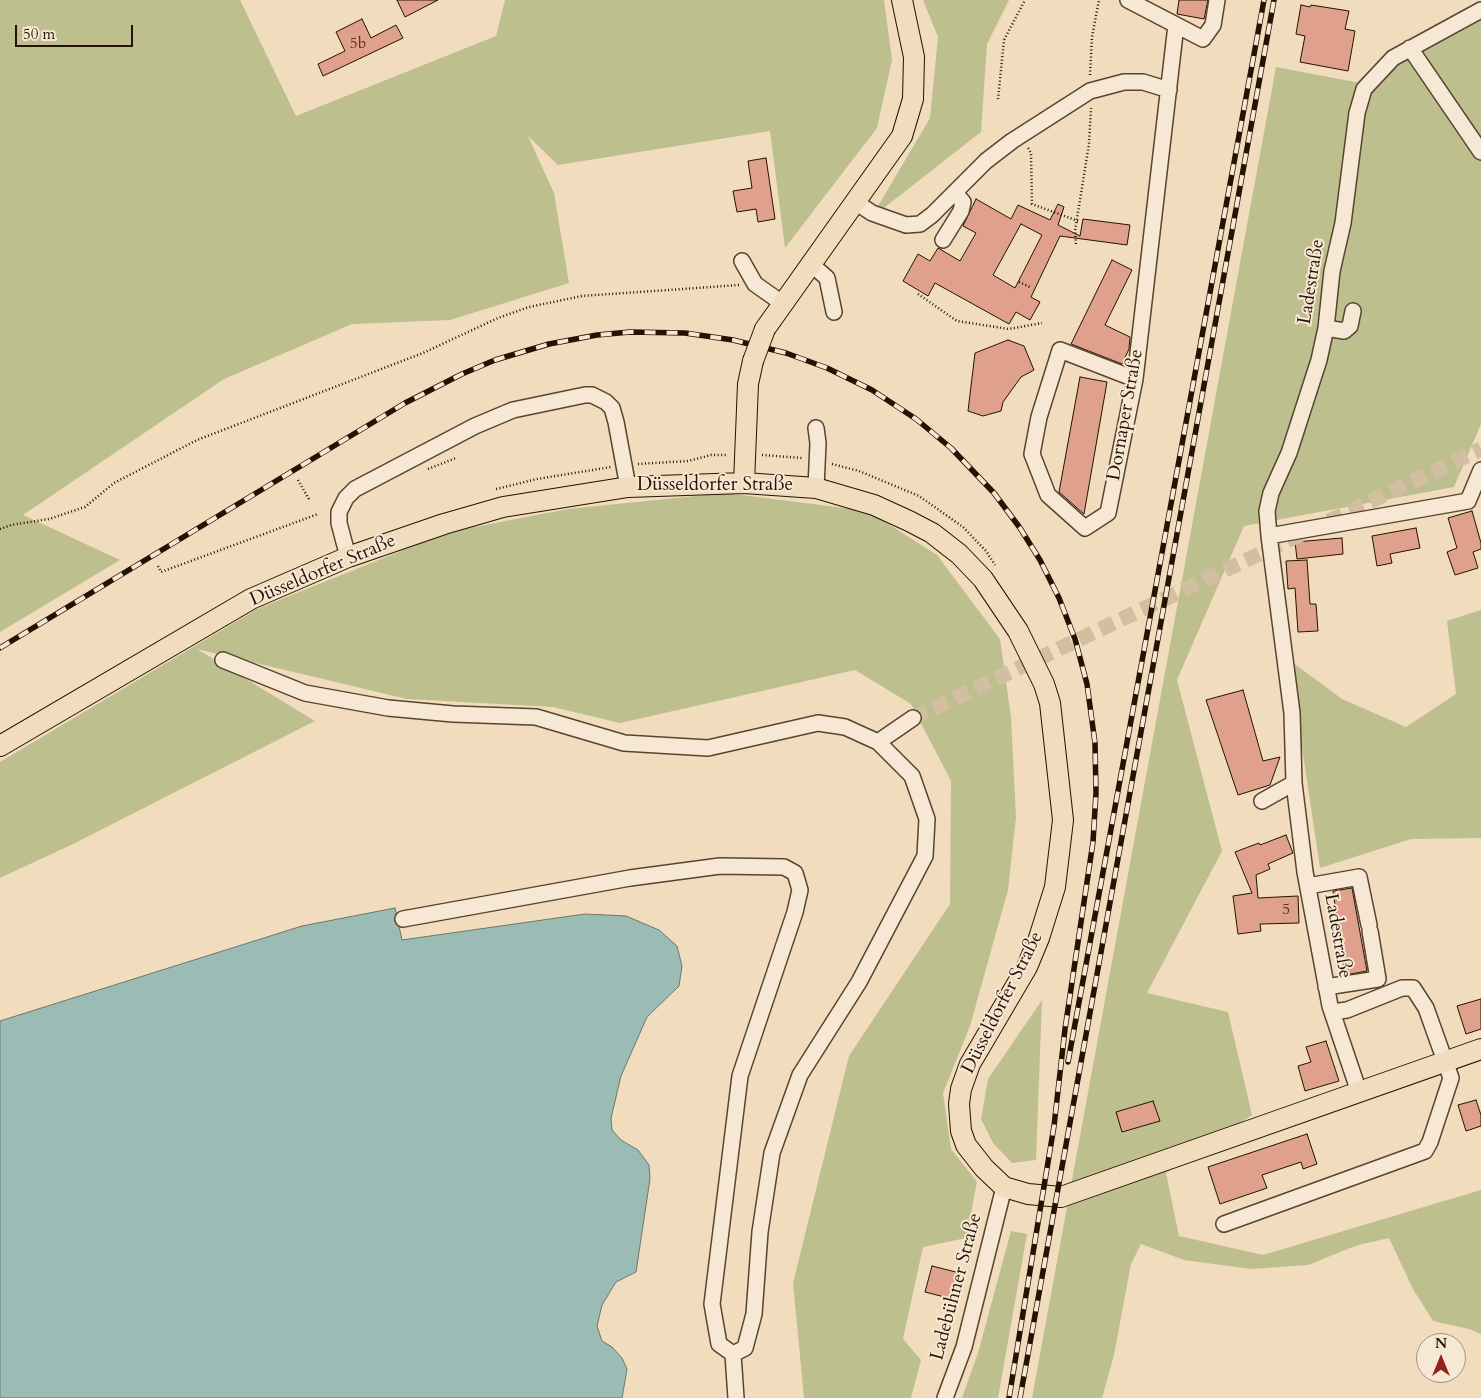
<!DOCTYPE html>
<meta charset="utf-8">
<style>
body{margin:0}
#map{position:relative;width:1481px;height:1398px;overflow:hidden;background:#f1dcbd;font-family:Cardo,serif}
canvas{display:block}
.north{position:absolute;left:1416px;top:1333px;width:50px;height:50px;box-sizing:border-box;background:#f6e8d4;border:1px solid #a2927f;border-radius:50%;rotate:0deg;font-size:14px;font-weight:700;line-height:20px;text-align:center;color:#251200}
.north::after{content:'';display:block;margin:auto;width:18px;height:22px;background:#8f2418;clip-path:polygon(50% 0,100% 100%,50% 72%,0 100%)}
.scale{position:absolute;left:15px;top:25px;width:118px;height:22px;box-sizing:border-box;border:2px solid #251200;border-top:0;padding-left:6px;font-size:15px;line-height:18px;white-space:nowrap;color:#251200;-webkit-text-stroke:4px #f6e8d4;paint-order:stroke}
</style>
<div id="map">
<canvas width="1481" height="1398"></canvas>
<div class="north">N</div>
<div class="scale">50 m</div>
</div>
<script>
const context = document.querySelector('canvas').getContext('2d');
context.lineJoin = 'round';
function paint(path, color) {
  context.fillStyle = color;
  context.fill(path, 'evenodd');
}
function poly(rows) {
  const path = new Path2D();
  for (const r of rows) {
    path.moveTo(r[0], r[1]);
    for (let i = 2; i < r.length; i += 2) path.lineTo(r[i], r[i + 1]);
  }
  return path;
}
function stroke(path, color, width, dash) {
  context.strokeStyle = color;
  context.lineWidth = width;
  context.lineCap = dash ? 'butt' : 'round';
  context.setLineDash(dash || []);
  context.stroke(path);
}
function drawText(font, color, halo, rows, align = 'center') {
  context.font = font + ' Cardo,serif';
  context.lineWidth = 4;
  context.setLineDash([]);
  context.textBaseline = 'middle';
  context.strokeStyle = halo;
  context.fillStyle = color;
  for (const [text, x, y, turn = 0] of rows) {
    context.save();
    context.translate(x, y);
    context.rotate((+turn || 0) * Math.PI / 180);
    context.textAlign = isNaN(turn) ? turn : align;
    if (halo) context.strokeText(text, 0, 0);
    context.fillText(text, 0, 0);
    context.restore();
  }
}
paint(poly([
 [0,0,240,0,296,116,496,36,505,0,884,0,892,60,877,128,785,248,770,131,558,165,528,136,554,193,569,283,450,320,352,324,224,379,23,515,120,560,0,632],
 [923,0,1009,0,987,44,981,132,871,218,930,118,938,37],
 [1481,11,1481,424,1454,487,1244,526,1177,680,1222,851,1147,993,1228,1012,1252,1115,1166,1173,1179,1236,1263,1255,1481,1190,1481,1334,1469,1329,1433,1321,1413,1289,1389,1238,1358,1245,1308,1265,1251,1269,1184,1260,1141,1244,1131,1264,1114,1355,1102,1398,1032,1398,1276,67,1360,83],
 [725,493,868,511,937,555,1000,639,1011,717,1016,817,1008,890,970,1026,943,1093,951,1149,977,1182,966,1238,923,1247,903,1339,921,1360,911,1398,804,1398,793,1283,849,1056,950,904,951,781,911,704,855,670,620,723,553,707,407,699,197,649,315,721,73,844,0,878,0,762,257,609,448,532,568,509],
 [1481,610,1481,838,1411,839,1320,868,1289,660,1342,699,1406,727,1456,694,1447,621],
 [1042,1000,1036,1160,1012,1163,993,1143,981,1119,988,1079],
 [1011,1231,1027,1234,998,1398,962,1398,978,1353]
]), '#bebf8e');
const water = poly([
 [395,908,402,940,585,914,626,916,659,930,677,946,682,966,679,986,647,1017,621,1076,611,1118,612,1130,621,1140,638,1150,649,1165,650,1179,636,1272,616,1282,602,1305,597,1326,602,1341,612,1347,622,1358,627,1369,622,1398,0,1398,0,1021,302,926,395,908]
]);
paint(water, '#9bbbb5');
stroke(water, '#6c776d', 1);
const building = poly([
 [397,0,438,0,405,17,397,0],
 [1179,0,1208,0,1204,19,1177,14,1179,0],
 [1301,5,1310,7,1311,5,1349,11,1345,29,1355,31,1348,71,1300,62,1305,36,1296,34,1301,5],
 [362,19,371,38,396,25,403,38,323,76,318,64,345,51,336,32,362,19],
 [766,158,775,219,758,222,756,209,737,212,733,191,752,188,748,161,766,158],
 [976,199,1011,219,1018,205,1050,220,1058,204,1064,207,1058,225,1080,236,1083,219,1130,225,1127,245,1060,236,1031,297,1040,302,1030,320,1016,312,1009,324,935,283,928,296,903,281,918,254,930,261,938,248,960,261,976,233,963,226,976,199],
 [1021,224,1042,235,1015,288,993,275,1021,224],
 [1112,260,1132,270,1105,325,1130,337,1129,349,1122,364,1071,344,1112,260],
 [1008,340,1024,346,1034,370,1021,377,1003,402,1001,411,983,416,968,411,975,353,1008,340],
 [1080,377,1107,382,1084,514,1059,492,1080,377],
 [1472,511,1481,543,1481,549,1473,552,1478,568,1455,575,1447,552,1457,548,1448,518,1472,511],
 [1416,528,1420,548,1390,554,1392,563,1377,566,1372,536,1416,528],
 [1342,538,1343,554,1297,559,1295,542,1342,538],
 [1307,560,1310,604,1316,604,1318,631,1298,632,1295,588,1288,589,1286,561,1307,560],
 [1243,690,1263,761,1280,757,1270,785,1238,795,1206,700,1243,690],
 [1286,835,1293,853,1268,864,1270,869,1256,875,1258,898,1298,896,1299,923,1260,924,1261,931,1238,934,1233,896,1252,893,1235,852,1259,843,1260,845,1286,835],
 [1352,888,1367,971,1345,975,1333,891,1352,888],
 [1481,999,1481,1029,1466,1034,1457,1006,1481,999],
 [1326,1041,1339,1081,1305,1091,1298,1066,1311,1062,1306,1047,1326,1041],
 [1476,1100,1481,1115,1481,1126,1466,1131,1458,1105,1476,1100],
 [1153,1101,1160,1121,1122,1132,1116,1112,1153,1101],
 [1307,1134,1317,1164,1303,1169,1301,1162,1262,1175,1267,1188,1220,1204,1208,1167,1307,1134],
 [932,1266,964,1274,956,1300,925,1292,932,1266]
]);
paint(building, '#dfa18b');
stroke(building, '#251200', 1);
stroke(poly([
 [913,718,1481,449]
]), '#d2bea1', 15, [15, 8]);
const minor = poly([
 [1128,0,1203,39,1213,25,1217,0],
 [1410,48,1481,152],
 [854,201,872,213,906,225,920,224,932,215,986,161,1012,141,1090,91,1124,82,1143,82,1169,90],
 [943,240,961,211,963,202,955,193],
 [742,261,755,284,782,303],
 [810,263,827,278,834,312],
 [1326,328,1344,331,1350,326,1353,311],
 [1135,379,1060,350,1039,417,1032,454,1048,495,1085,528,1108,513,1135,379,1176,25],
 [816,428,818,443,816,488],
 [1269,536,1468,501,1481,470],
 [348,557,339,523,339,512,346,498,355,489,475,426,513,410,585,395,592,395,606,402,612,408,616,422,628,487],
 [223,660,305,693,388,708,453,714,536,717,624,743,708,748,818,723,845,727,878,742,912,776,927,819,925,856,859,982,800,1075,772,1153,760,1232,754,1314,745,1348,733,1354,719,1344,712,1304,740,1076,795,912,800,890,795,873,784,867,720,866,630,878,403,919],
 [878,742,913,718],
 [1262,801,1294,783],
 [1308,886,1359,877,1369,925],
 [1326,987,1378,979,1370,931],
 [1359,1092,1330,1006,1305,872,1294,783,1292,713,1269,536,1267,511,1271,493,1289,453,1319,360,1326,328,1332,271,1343,223,1357,113,1364,89,1393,58,1481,10],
 [1224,1224,1425,1151,1430,1142,1451,1078,1426,1008,1413,988,1402,988,1347,1010,1332,1012],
 [733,1354,736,1398],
 [945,1398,964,1347,1004,1187]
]);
const major = poly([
 [765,329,902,136,913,99,914,57,902,0],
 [744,483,748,384,753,361],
 [0,746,251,599,348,557,444,524,503,507,628,487,744,483,816,488,874,505,909,521,932,533,959,554,983,579,1018,631,1044,684,1050,703,1063,820,1055,887,1039,938,1027,967,970,1064,961,1089,959,1104,961,1131,966,1145,984,1168,1004,1187,1028,1194,1061,1197,1481,1049]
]);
stroke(minor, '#58442f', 18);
stroke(major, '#251200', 22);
stroke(poly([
 [1090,75,1092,37,1099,0],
 [998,99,1004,40,1025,0],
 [1028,148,1031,153,1032,204,1078,221],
 [1076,244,1075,231,1089,144,1091,108],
 [1019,282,1030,287],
 [918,294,957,321,1009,329,1042,323],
 [762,455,802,458],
 [638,464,688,461,711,455,727,455],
 [832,464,859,471,919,496,963,527,986,551,995,565],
 [428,469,456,458],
 [298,480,310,501],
 [496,489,537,479,611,467],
 [0,529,11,525,49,519,85,507,114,483,197,440,423,353,498,318,529,307,582,296,739,285],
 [158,566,161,572,318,514]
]), '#251200', 2.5, [1, 2.5]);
stroke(minor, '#f6e8d4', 15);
stroke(major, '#f1dcbd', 20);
const rail = poly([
 [0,648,405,403,462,374,495,360,549,344,597,335,630,332,685,333,733,340,786,353,827,368,872,390,916,419,951,448,994,493,1020,528,1040,560,1059,598,1075,639,1087,684,1095,743,1096,793,1093,842,1065,1029,1054,1126,1009,1398],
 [1068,1062,1264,0],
 [1020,1398,1274,0]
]);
stroke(rail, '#251200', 5.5);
stroke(rail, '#f6e8d4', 4, [11]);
const majorBridge = poly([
 [753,361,765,329]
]);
stroke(majorBridge, '#251200', 22, []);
stroke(majorBridge, '#f1dcbd', 20);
drawText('16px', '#543623', null, [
 ["5b",358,44],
 ["5",1286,910]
]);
drawText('19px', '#251200', '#f6e8d4', [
 ["Ladestraße",1312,282,-81],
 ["Dornaper Straße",1126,415,-80],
 ["Düsseldorfer Straße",715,486],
 ["Düsseldorfer Straße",323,571,-23],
 ["Ladestraße",1337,936,80],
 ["Düsseldorfer Straße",1003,1003,-63],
 ["Ladebühner Straße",957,1287,-75]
]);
</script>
